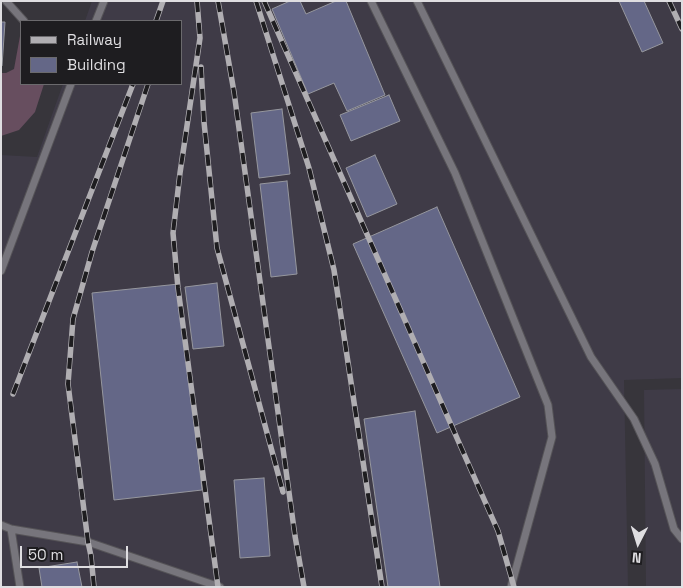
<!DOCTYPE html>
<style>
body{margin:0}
#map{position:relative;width:683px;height:588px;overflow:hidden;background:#37353b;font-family:"Space Grotesk",sans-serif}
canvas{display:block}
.frame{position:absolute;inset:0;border:2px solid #dfdee1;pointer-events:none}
.legend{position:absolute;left:20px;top:20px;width:162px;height:65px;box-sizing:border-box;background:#1e1d20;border:1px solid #6b6a6d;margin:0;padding:6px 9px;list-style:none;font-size:15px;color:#dfdee1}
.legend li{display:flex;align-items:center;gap:10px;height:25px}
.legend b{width:25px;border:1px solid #6b6a6d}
.north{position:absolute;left:613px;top:518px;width:50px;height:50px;-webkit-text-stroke:4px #1e1d20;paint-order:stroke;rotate:185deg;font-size:14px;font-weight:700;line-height:20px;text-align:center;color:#dfdee1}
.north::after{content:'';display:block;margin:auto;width:18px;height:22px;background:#dfdee1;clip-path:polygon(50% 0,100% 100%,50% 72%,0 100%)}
.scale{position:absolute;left:20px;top:546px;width:108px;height:22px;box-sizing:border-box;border:2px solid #dfdee1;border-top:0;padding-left:6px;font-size:15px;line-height:18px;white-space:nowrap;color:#dfdee1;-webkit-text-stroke:4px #1e1d20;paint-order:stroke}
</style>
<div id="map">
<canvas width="683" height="588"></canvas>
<div class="frame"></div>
<ul class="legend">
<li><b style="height:6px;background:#b0aeb2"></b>Railway</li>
<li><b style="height:14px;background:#646787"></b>Building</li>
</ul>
<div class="north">N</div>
<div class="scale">50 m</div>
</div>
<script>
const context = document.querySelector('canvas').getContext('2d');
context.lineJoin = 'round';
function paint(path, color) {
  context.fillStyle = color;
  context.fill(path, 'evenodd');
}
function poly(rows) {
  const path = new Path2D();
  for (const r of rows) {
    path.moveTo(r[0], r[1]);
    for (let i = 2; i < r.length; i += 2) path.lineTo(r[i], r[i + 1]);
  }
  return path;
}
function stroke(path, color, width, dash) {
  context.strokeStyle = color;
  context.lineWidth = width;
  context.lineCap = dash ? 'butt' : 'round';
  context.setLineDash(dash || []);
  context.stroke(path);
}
paint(poly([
 [92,1,682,1,682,378,624,380,628,587,1,587,1,155,37,157,63,84,181,84,181,21,85,21],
 [682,389,682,587,646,587,644,390]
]), '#3f3b47');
paint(poly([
 [20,36,21,36,21,84,44,84,35,112,19,130,1,136,1,73,6,73,14,69]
]), '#674e5f');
const building = poly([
 [290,1,300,1,306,14,336,1,346,1,385,95,347,111,334,83,308,94,272,9,290,1],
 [619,1,644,1,663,43,642,52,619,1],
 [1,22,5,22,2,66,1,66,1,22],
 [389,95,400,121,351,141,340,115,389,95],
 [282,109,290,174,259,178,251,113,282,109],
 [375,155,397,204,367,217,346,168,375,155],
 [287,181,297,274,271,277,260,184,287,181],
 [437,207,520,397,437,433,353,244,437,207],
 [217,283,224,346,193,349,185,287,217,283],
 [179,284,202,490,114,500,92,293,179,284],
 [415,411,440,587,388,587,364,419,415,411],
 [264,478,270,556,240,558,234,480,264,478],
 [77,562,82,587,42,587,39,568,77,562]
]);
paint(building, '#646787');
stroke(building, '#96979e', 1);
const service = poly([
 [6,1,24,21],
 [371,1,455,173,548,405,552,437,511,587],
 [417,1,591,357,634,419,655,464,674,529,682,539],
 [96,21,104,1],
 [1,271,71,84],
 [1,525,11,529,88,542,220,587],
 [11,529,20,587]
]);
stroke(service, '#555357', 9);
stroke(service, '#77757c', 7);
const rail = poly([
 [197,1,200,38,180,173,173,233,178,288,218,587],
 [218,1,234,92,295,536,304,587],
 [256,1,309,168,334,270,382,587],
 [264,1,498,531,514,587],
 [669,1,682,29],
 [156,21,163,1],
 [201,67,204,122,217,248,283,492],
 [13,394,133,84],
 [94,587,91,556,88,542,68,384,73,319,92,252,148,84]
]);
stroke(rail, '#b0aeb2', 5.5);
stroke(rail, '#1e1d20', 4, [11]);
</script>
